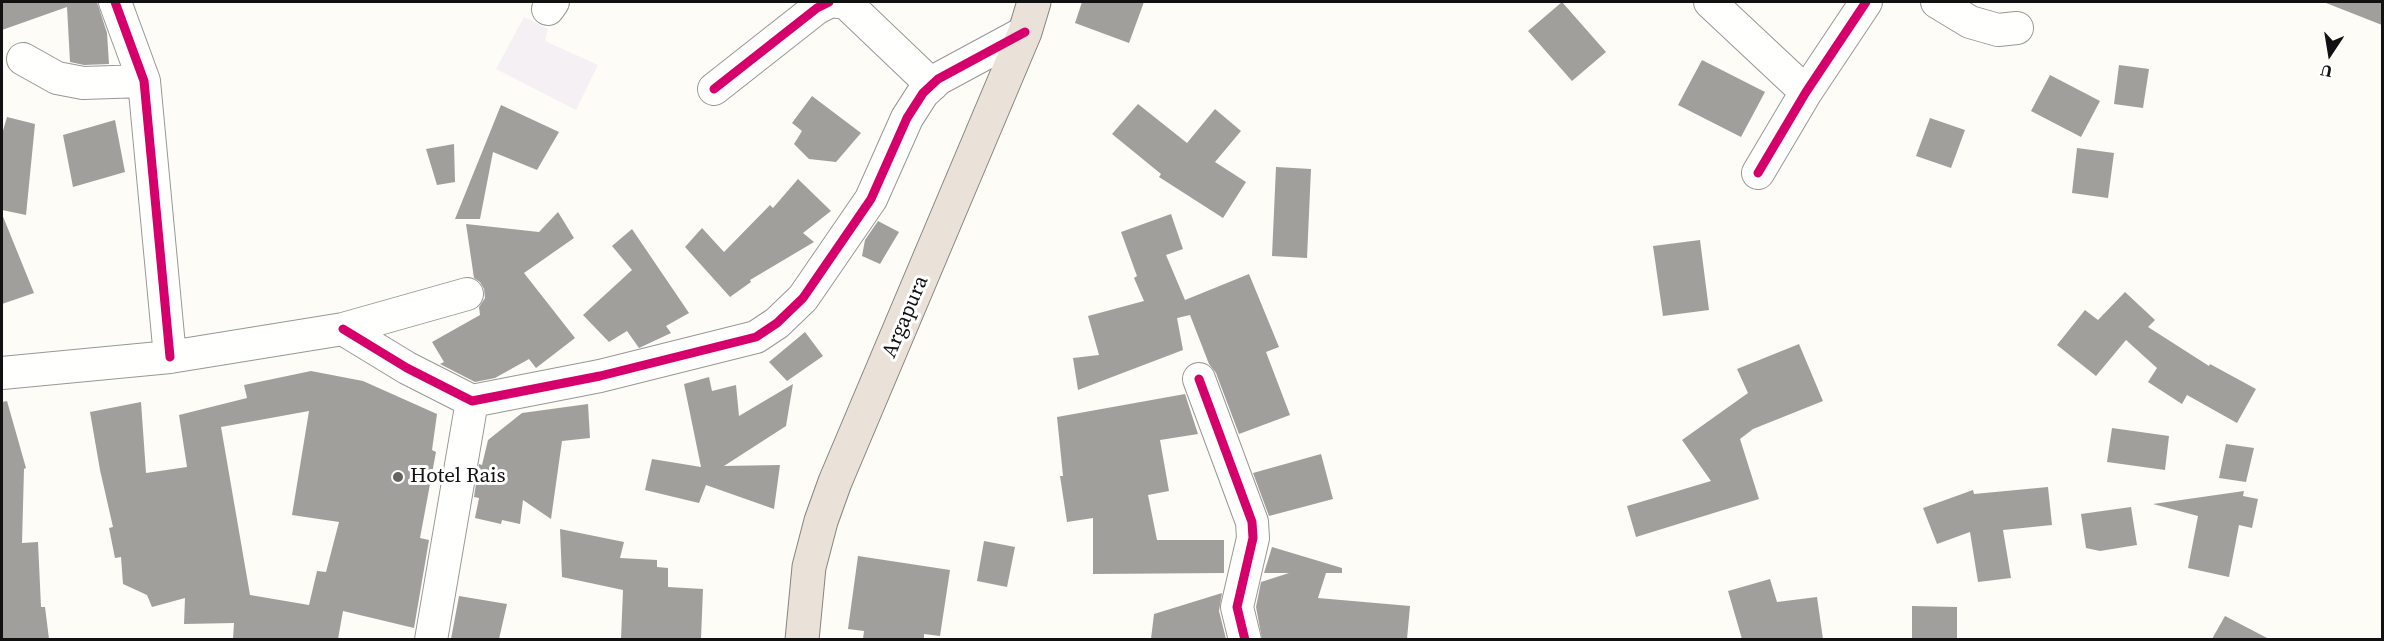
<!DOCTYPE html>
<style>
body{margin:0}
#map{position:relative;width:2384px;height:641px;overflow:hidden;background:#fdfcf7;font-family:"Source Serif 4",serif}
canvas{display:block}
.frame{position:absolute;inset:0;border:3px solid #111;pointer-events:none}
.north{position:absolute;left:2300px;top:24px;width:60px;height:60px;-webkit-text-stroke:4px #fff;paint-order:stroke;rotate:192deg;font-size:16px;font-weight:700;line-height:24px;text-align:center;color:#111}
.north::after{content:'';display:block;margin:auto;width:21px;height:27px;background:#111;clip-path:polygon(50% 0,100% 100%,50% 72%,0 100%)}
</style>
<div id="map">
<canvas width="2384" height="641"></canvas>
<div class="frame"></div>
<div class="north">U</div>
</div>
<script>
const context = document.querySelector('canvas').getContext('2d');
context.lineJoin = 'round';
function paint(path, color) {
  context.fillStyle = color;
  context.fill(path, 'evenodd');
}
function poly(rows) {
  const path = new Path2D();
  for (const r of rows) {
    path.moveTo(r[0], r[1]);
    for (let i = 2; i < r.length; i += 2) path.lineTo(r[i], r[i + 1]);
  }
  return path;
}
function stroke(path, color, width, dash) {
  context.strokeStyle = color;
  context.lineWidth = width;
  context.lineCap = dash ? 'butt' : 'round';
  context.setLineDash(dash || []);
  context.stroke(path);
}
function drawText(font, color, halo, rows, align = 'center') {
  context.font = font + ' "Source Serif 4",serif';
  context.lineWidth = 6;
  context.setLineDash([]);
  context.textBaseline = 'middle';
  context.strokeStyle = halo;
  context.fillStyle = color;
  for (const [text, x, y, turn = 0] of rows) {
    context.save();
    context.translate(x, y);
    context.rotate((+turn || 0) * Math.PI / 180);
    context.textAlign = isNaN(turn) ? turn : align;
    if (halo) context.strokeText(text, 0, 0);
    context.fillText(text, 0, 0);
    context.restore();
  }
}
paint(poly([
 [524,17,548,29,545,41,598,65,576,110,496,69]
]), '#f5f0f3');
paint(poly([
 [2,2,97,2,107,33,109,64,84,65,70,62,67,7,2,30],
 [1082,2,1144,2,1129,43,1075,23],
 [1562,2,1606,52,1572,81,1528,31],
 [2326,2,2382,2,2382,25,2326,3],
 [1702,60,1765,92,1741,137,1678,105],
 [2119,65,2149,69,2143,108,2114,104],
 [2050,75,2100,101,2081,137,2031,111],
 [812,96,861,133,836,162,809,159,794,144,802,131,792,123],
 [1138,104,1187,143,1215,109,1241,131,1215,162,1246,182,1223,218,1159,177,1161,174,1112,134],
 [501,105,559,132,537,170,493,152,480,219,455,219],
 [7,117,35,124,26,215,2,210,2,134],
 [1930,118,1965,130,1951,168,1916,156],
 [115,120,125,172,73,187,63,135],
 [454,144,455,182,437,185,426,149],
 [2077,148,2114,153,2108,198,2072,193],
 [1276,167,1311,169,1307,258,1272,256],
 [798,179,831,211,803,233,814,242,750,280,751,282,730,297,685,247,702,228,724,252,770,205,773,208],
 [558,212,574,238,524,273,575,338,536,368,529,359,495,378,475,382,440,364,444,362,432,342,480,315,479,307,485,298,484,289,480,282,474,278,466,224,539,232],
 [2,214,34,293,2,304],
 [1171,214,1183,249,1166,255,1185,300,1249,274,1279,347,1266,352,1290,415,1239,434,1216,373,1209,364,1190,315,1177,318,1183,350,1078,390,1073,358,1099,355,1088,316,1144,301,1134,278,1137,276,1121,232],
 [878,221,899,232,880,264,862,256,865,240],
 [632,229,689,313,666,326,671,333,639,348,627,331,609,342,583,315,632,270,612,246],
 [1700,240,1709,310,1663,316,1653,246],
 [2125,292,2155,320,2148,327,2209,366,2210,364,2256,389,2237,423,2187,395,2182,404,2148,382,2157,368,2126,340,2096,376,2057,345,2085,310,2098,320],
 [805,332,823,356,787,381,769,362],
 [1799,344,1823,401,1753,429,1740,439,1759,499,1636,537,1627,506,1711,481,1682,440,1748,393,1737,369],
 [311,371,363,381,437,414,432,450,436,452,420,538,429,540,414,628,343,611,338,639,233,639,234,623,184,624,185,598,152,607,147,595,123,584,121,557,115,558,109,528,113,527,100,470,90,412,141,402,146,473,187,467,179,415,247,398,244,385],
 [309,411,292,515,339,522,326,572,317,571,309,605,250,595,221,427],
 [709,377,712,391,736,385,739,416,793,384,786,426,724,466,780,465,774,509,706,485,699,503,645,490,652,459,701,467,684,384],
 [1185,394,1198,434,1160,440,1169,491,1148,495,1157,540,1224,540,1224,573,1093,574,1093,518,1067,522,1060,476,1063,476,1057,417],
 [7,401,26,468,24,469,22,543,38,542,41,607,45,607,49,639,2,639,2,402],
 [588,404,590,438,562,441,551,519,523,500,520,524,502,520,501,524,475,518,479,498,474,497,479,464,482,465,488,440,522,413],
 [2112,428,2169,436,2165,470,2107,462],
 [2226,444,2254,448,2246,482,2219,478],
 [1321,454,1333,499,1269,516,1253,473],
 [2048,487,2052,525,2003,530,2011,578,1978,582,1970,532,1937,544,1923,508,1973,490,1974,494],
 [2244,491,2243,496,2258,499,2252,528,2239,525,2229,577,2188,568,2198,516,2153,504],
 [2131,507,2137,545,2100,551,2086,548,2081,514],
 [560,529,624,542,620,558,657,560,657,567,668,568,668,587,703,589,701,639,621,639,623,590,562,577],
 [984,541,1015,547,1007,587,977,581],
 [1272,547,1342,568,1342,573,1326,573,1318,598,1410,606,1407,639,1262,639,1256,607,1261,582,1289,573,1264,573],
 [858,556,950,570,940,636,924,634,924,639,863,639,864,631,848,629],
 [1770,579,1777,602,1817,597,1823,639,1742,639,1728,591],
 [1222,593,1219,611,1226,639,1151,639,1154,614],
 [459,596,507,604,499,639,451,639],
 [1912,606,1957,607,1957,639,1912,639],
 [2225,616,2269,639,2212,639]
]), '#a19f9c');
const minor = poly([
 [115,2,144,81,170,357],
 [838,2,845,2,932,85],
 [1710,2,1806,92],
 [1937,2,1970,22,1998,30,2017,28],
 [548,9,553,2],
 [23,59,57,78,83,83,144,81],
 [714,89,817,8,829,2],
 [1758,173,1806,92,1866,2],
 [343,329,407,368,472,401,600,376,756,337,777,323,803,298,871,199,907,118,923,93,938,79,1025,32],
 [2,373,170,357,343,329,467,294],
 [1199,379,1252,522,1253,538,1237,607,1245,640],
 [431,640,472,401]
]);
const highway = poly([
 [802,640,809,567,821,521,835,482,1025,32,1034,2]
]);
stroke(minor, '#979795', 34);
stroke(highway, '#858482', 35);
stroke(minor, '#fffffe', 32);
stroke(highway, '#eae1d8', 33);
stroke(poly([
 [115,2,144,81,170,357],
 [714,89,817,8,829,2],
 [1758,173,1806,92,1866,2],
 [343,329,407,368,472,401,600,376,756,337,777,323,803,298,871,199,907,118,923,93,938,79,1025,32],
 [1199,379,1252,522,1253,538,1237,607,1245,640]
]), '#d6006c', 9);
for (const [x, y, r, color] of [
 [398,477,6,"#646362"]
]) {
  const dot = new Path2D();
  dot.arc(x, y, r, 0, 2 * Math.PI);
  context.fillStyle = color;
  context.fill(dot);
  stroke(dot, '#fff', 2);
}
drawText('21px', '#111', '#fff', [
 ["Argapura",906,317,-67]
]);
drawText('21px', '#111', '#fff', [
 ["Hotel Rais",410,477]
], 'left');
</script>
